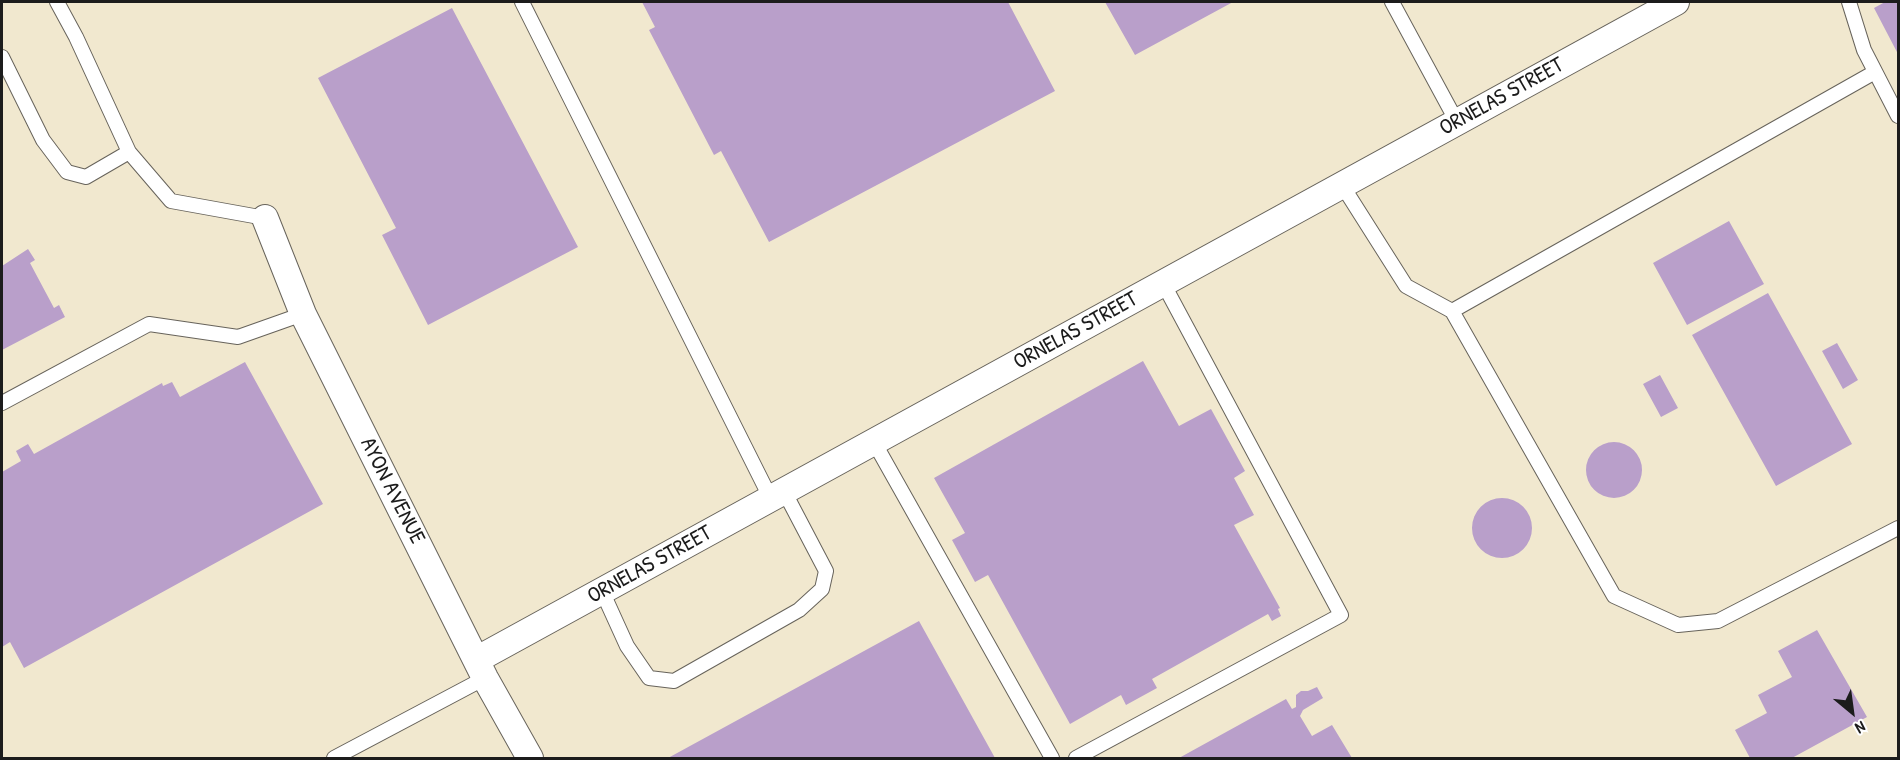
<!DOCTYPE html>
<style>
body{margin:0}
#map{position:relative;width:1900px;height:760px;overflow:hidden;background:#f1e8cf;font-family:"Patrick Hand",sans-serif}
canvas{display:block}
.frame{position:absolute;inset:0;border:3px solid #1c1c1c;pointer-events:none}
.north{position:absolute;left:1822px;top:682px;width:60px;height:60px;-webkit-text-stroke:4px #fff;paint-order:stroke;rotate:151deg;font-size:16px;font-weight:700;line-height:24px;text-align:center;color:#1c1c1c}
.north::after{content:'';display:block;margin:auto;width:21px;height:27px;background:#1c1c1c;clip-path:polygon(50% 0,100% 100%,50% 72%,0 100%)}
</style>
<div id="map">
<canvas width="1900" height="760"></canvas>
<div class="frame"></div>
<div class="north">N</div>
</div>
<script>
const context = document.querySelector('canvas').getContext('2d');
context.lineJoin = 'round';
function paint(path, color) {
  context.fillStyle = color;
  context.fill(path, 'evenodd');
}
function poly(rows) {
  const path = new Path2D();
  for (const r of rows) {
    if (r.length === 3) {
      path.moveTo(r[0] + r[2], r[1]);
      path.arc(r[0], r[1], r[2], 0, 2 * Math.PI);
      continue;
    }
    path.moveTo(r[0], r[1]);
    for (let i = 2; i < r.length; i += 2) path.lineTo(r[i], r[i + 1]);
  }
  return path;
}
function stroke(path, color, width, dash) {
  context.strokeStyle = color;
  context.lineWidth = width;
  context.lineCap = dash ? 'butt' : 'round';
  context.setLineDash(dash || []);
  context.stroke(path);
}
function drawText(font, color, halo, rows, align = 'center') {
  context.font = font + ' "Patrick Hand",sans-serif';
  context.lineWidth = 4.5;
  context.setLineDash([]);
  context.textBaseline = 'middle';
  context.strokeStyle = halo;
  context.fillStyle = color;
  for (const [text, x, y, turn = 0] of rows) {
    context.save();
    context.translate(x, y);
    context.rotate((+turn || 0) * Math.PI / 180);
    context.textAlign = isNaN(turn) ? turn : align;
    if (halo) context.strokeText(text, 0, 0);
    context.fillText(text, 0, 0);
    context.restore();
  }
}
paint(poly([
 [642,2,1008,2,1055,91,769,242,721,151,714,155,649,30,655,27],
 [1105,2,1233,2,1135,55],
 [1885,2,1898,2,1898,54,1874,8],
 [452,8,578,247,428,325,382,235,396,228,318,78],
 [1729,221,1764,284,1687,325,1653,263],
 [28,249,35,260,30,263,54,308,59,305,65,317,2,350,2,266],
 [1768,293,1852,444,1776,486,1692,335],
 [1837,343,1858,380,1843,389,1822,351],
 [1143,361,1179,426,1211,409,1245,471,1234,478,1254,515,1234,525,1280,608,1278,609,1281,616,1272,621,1268,614,1152,679,1157,688,1126,705,1121,695,1070,724,988,575,975,582,952,540,965,533,934,478],
 [245,362,323,504,24,668,10,642,2,647,2,472,21,461,16,451,28,444,34,454,162,383,163,386,172,382,180,397],
 [1660,375,1678,408,1661,417,1643,384],
 [1614,470,28],
 [1502,528,30],
 [919,621,995,758,668,758],
 [1817,630,1867,717,1792,758,1750,758,1735,730,1767,713,1758,695,1792,677,1778,651],
 [1317,687,1323,698,1303,710,1300,716,1312,736,1332,725,1352,758,1179,758,1286,699,1292,709,1296,707,1296,695,1301,691,1308,691]
]), '#b99fca');
const service = poly([
 [57,2,76,37,129,152,171,201,265,218],
 [522,2,771,499],
 [1392,2,1457,122],
 [1849,2,1864,50,1898,116],
 [2,57,43,140,67,172,86,177,129,152],
 [1342,185,1406,286,1452,311,1614,596,1678,625,1718,621,1898,528],
 [1452,311,1875,72],
 [2,403,149,324,238,337,303,314],
 [874,442,1052,758],
 [602,591,627,646,649,678,674,681,799,610,822,589,826,571,784,491],
 [334,758,485,678],
 [1076,758,1341,615,1163,283]
]);
const minor = poly([
 [265,218,303,314,485,678,530,758],
 [476,660,1676,2]
]);
stroke(service, '#67635b', 16);
stroke(minor, '#67635b', 28);
stroke(service, '#fff', 14);
stroke(minor, '#fff', 26);
drawText('22px', '#1c1c1c', '#fff', [
 ["ORNELAS STREET",1502,97,-29],
 ["ORNELAS STREET",1076,331,-29],
 ["AYON AVENUE",392,491,63],
 ["ORNELAS STREET",650,565,-29]
]);
</script>
